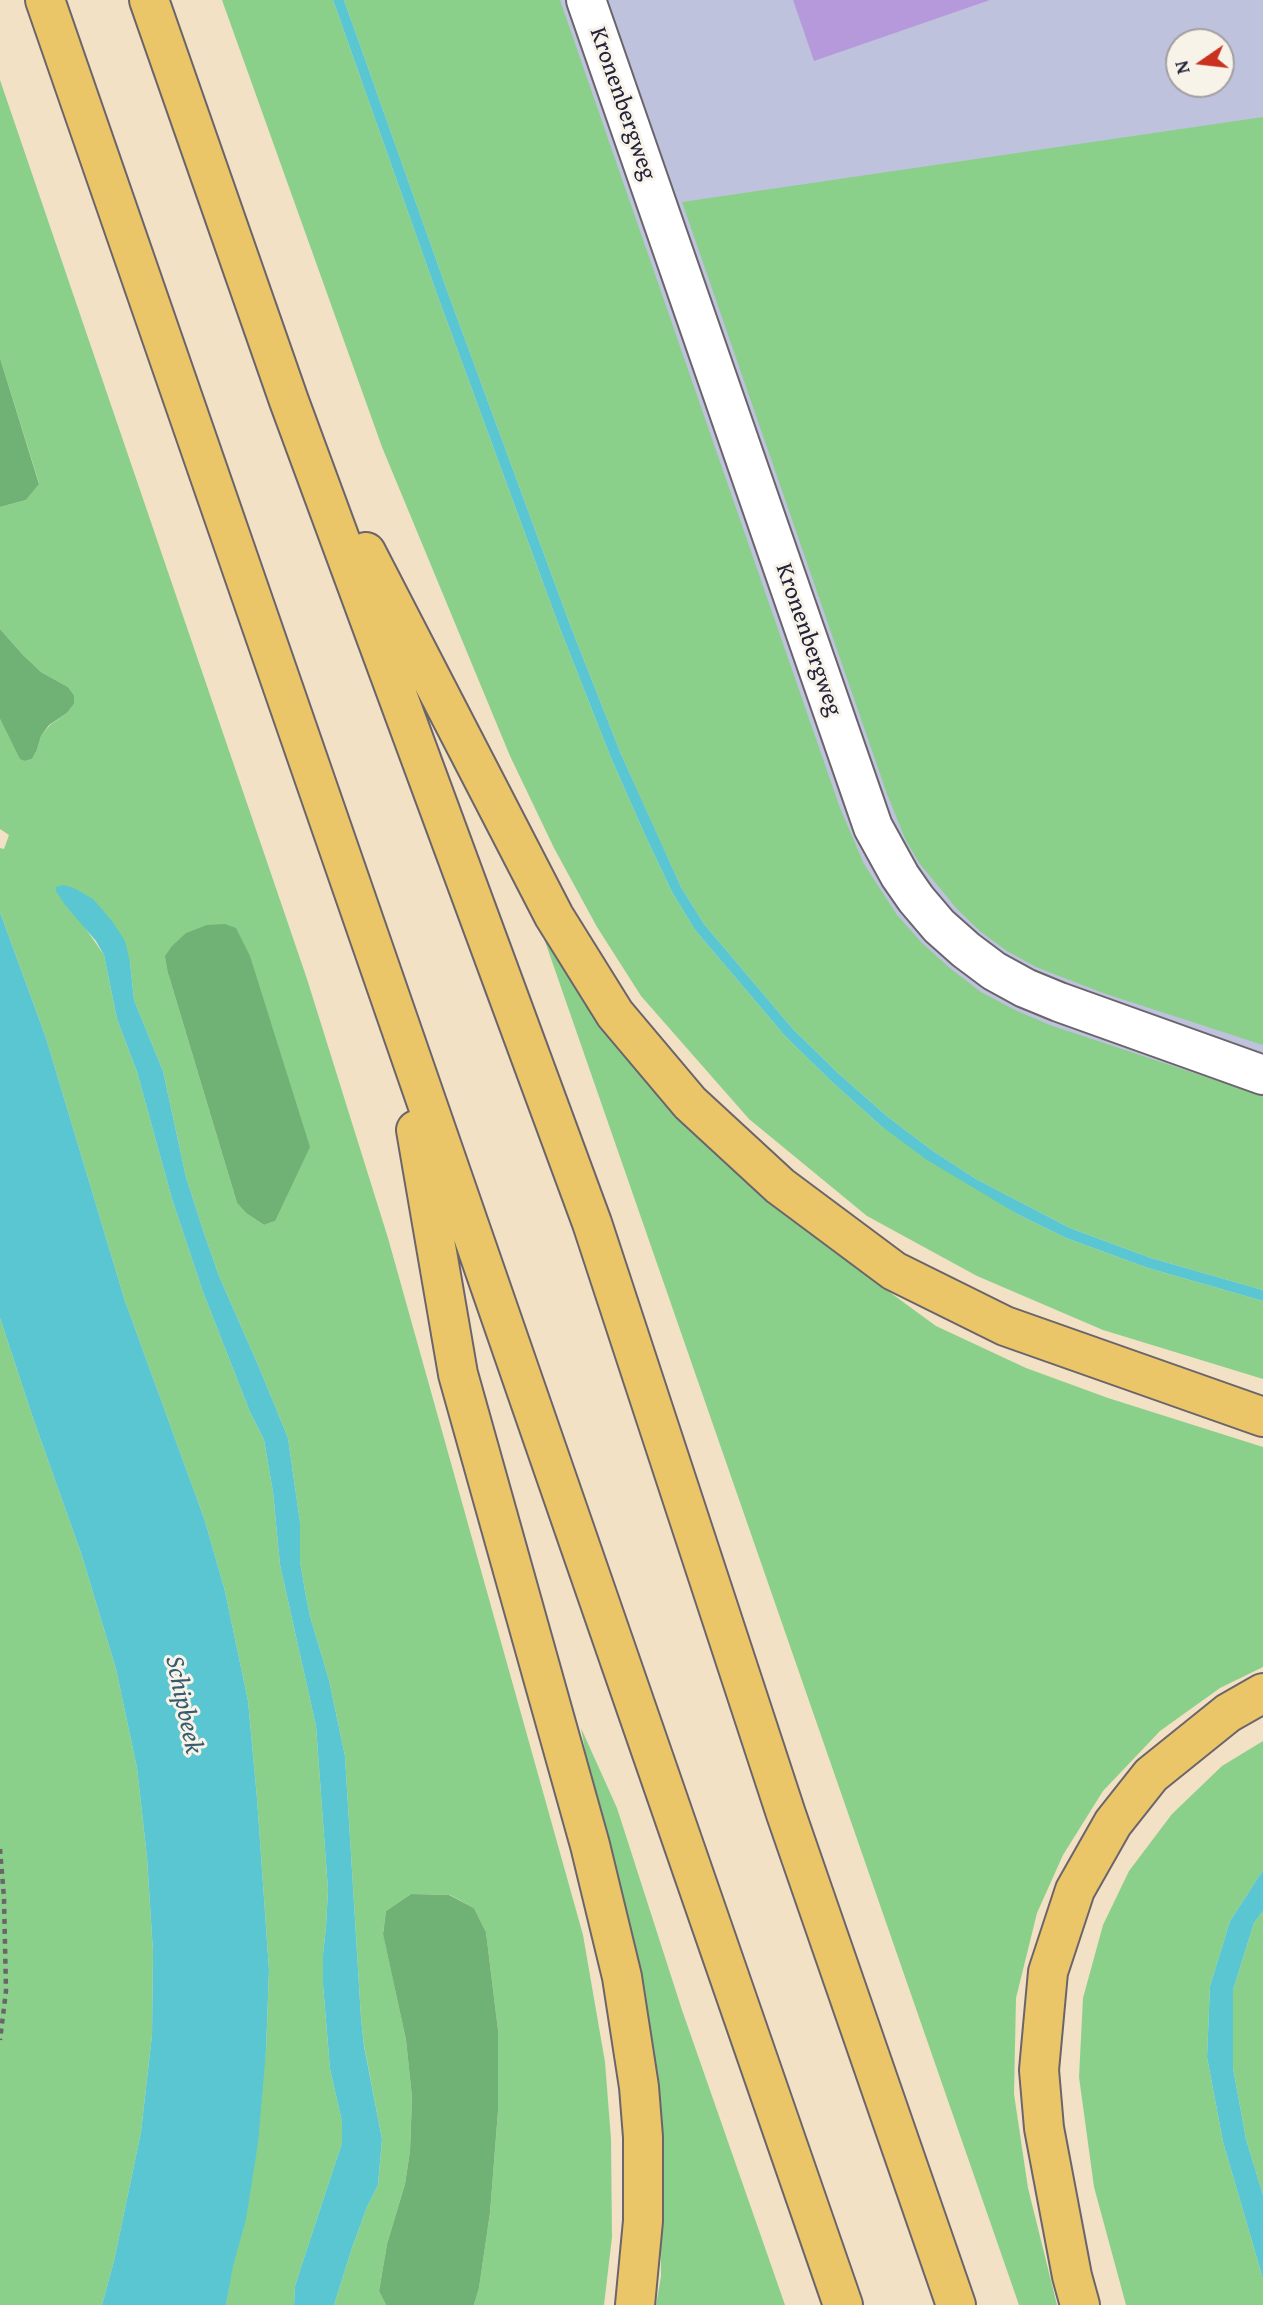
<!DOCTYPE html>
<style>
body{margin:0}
#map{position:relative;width:1263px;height:2305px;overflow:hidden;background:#f2e1c5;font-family:"Gentium Book Plus",serif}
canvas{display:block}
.north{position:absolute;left:1165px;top:28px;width:70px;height:70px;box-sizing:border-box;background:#f7f3e8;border:2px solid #a29fa3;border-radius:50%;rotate:256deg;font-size:19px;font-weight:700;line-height:28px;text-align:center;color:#22223b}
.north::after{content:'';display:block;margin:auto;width:24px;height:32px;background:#c8321e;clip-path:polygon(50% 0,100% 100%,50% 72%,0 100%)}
</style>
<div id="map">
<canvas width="1263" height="2305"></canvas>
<div class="north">N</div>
</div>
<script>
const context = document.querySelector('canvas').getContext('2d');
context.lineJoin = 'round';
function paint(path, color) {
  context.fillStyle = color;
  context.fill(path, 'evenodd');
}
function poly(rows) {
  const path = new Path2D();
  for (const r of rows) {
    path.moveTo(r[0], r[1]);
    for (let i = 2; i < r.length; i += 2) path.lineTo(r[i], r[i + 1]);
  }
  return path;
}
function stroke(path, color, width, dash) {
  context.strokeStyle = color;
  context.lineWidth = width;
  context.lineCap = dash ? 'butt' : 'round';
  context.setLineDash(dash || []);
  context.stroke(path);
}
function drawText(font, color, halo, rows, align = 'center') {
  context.font = font + ' "Gentium Book Plus",serif';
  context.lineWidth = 6;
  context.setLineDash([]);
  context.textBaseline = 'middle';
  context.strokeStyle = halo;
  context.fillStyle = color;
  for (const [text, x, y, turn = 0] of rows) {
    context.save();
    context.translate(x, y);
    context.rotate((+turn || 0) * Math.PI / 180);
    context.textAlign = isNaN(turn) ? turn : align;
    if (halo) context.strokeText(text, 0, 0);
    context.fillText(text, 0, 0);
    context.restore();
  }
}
paint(poly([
 [514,0,1263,0,1263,1151,886,996],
 [1179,42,1221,42,1221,84,1179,84]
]), '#bfc2dd');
paint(poly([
 [222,0,333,0,438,297,559,626,611,758,645,835,672,892,695,930,785,1036,831,1081,881,1126,1019,1215,1066,1238,1148,1268,1263,1301,1263,1379,1103,1330,977,1276,867,1216,749,1119,641,996,597,927,554,848,510,756,382,447],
 [344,0,560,0,840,808,864,864,897,915,922,943,951,969,981,992,1015,1010,1050,1025,1263,1096,1263,1290,1151,1258,1070,1228,976,1179,933,1151,888,1117,838,1073,793,1029,704,924,681,887,655,830,621,754,569,622,448,293],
 [0,80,307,979,388,1238,583,1935,605,2062,611,2139,612,2237,604,2305,474,2305,479,2288,490,2213,498,2111,498,2030,486,1932,474,1908,450,1895,411,1894,386,1911,383,1933,406,2040,412,2097,410,2151,405,2184,387,2244,379,2291,386,2305,334,2305,352,2248,367,2207,378,2185,382,2139,364,2045,361,2018,345,1756,329,1680,310,1616,305,1591,300,1561,300,1522,288,1438,259,1367,219,1276,204,1233,186,1177,163,1071,134,1000,130,962,65,905,81,922,104,955,117,1019,137,1072,172,1199,203,1292,250,1412,264,1440,273,1492,280,1565,316,1726,328,1890,326,1927,323,1954,323,1985,330,2069,342,2122,342,2143,304,2258,295,2286,294,2305,226,2305,266,2051,269,1970,257,1798,248,1701,225,1591,205,1521,125,1301,46,1038,0,912,0,848,4,849,9,835,0,829,0,719,14,746,25,761,32,759,37,750,41,736,50,725,67,713,74,704,74,695,68,687,41,672,23,655,0,629,0,507,26,500,39,483,0,358],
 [168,973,275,1221,264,1225,246,1213,237,1203],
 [1263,117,1263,1045,1103,993,1036,967,1007,951,981,932,957,909,920,864,906,841,887,794,682,202],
 [539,924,780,1205,858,1269,936,1326,1026,1368,1108,1398,1263,1447,1263,1667,1220,1688,1160,1731,1103,1791,1063,1855,1037,1913,1016,1998,1014,2094,1028,2188,1057,2305,1019,2305],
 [0,1318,33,1418,81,1553,116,1669,137,1768,147,1857,153,1952,152,2035,141,2132,114,2261,102,2305,0,2305],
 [581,1728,617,1808,682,2010,785,2305,656,2305,661,2276,660,2183,651,2034,595,1806],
 [1263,1741,1263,1870,1230,1921,1210,1986,1207,2057,1223,2142,1263,2279,1263,2305,1126,2305,1094,2187,1079,2077,1083,1998,1103,1925,1129,1871,1172,1814,1222,1766],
 [1263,1911,1263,2195,1246,2139,1233,2068,1233,1990,1254,1923]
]), '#8bd08a');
paint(poly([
 [0,358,39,484,26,500,0,507],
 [0,629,23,655,41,672,68,687,74,695,74,704,67,713,49,725,41,736,37,750,32,759,25,761,20,759,0,719],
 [225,924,236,928,250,956,310,1147,275,1221,264,1225,246,1213,237,1203,168,973,165,956,172,946,186,933,207,925],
 [411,1894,449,1895,474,1908,486,1932,498,2030,498,2111,490,2213,479,2288,474,2305,386,2305,379,2291,387,2244,405,2184,410,2151,412,2097,406,2040,383,1934,386,1911]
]), '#70b276');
paint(poly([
 [333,0,344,0,448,293,569,622,621,754,681,887,704,924,793,1029,838,1073,888,1117,933,1151,976,1179,1070,1228,1151,1258,1263,1290,1263,1301,1148,1268,1066,1238,1019,1215,927,1160,881,1126,831,1081,785,1036,695,930,672,892,645,835,611,758,559,626,438,297],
 [63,885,74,888,93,899,112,921,125,941,130,962,134,1000,163,1071,186,1177,204,1233,219,1276,259,1367,288,1438,300,1522,300,1561,305,1591,310,1616,329,1680,345,1756,361,2018,364,2046,382,2139,378,2185,367,2207,352,2248,334,2305,294,2305,295,2286,304,2258,342,2143,342,2122,330,2069,323,1985,323,1954,326,1927,328,1890,316,1726,280,1565,273,1492,264,1440,250,1412,203,1292,172,1199,137,1072,117,1019,104,955,96,941,65,905,56,891,56,887],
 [0,912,46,1038,125,1301,205,1521,225,1591,248,1701,257,1798,269,1970,266,2051,258,2143,246,2219,233,2266,226,2305,102,2305,114,2261,141,2132,152,2035,153,1952,147,1857,137,1768,116,1669,81,1553,33,1418,0,1318],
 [1263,1870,1263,1911,1254,1923,1233,1990,1233,2068,1246,2139,1263,2195,1263,2279,1223,2142,1207,2057,1210,1986,1230,1921]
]), '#5ac6d2');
paint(poly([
 [793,0,990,0,814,61]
]), '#b699db');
const street = poly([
 [586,0,864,801,873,827,900,876,916,899,939,926,966,950,994,971,1025,988,1059,1002,1263,1075]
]);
const highway = poly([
 [45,0,843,2305],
 [149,0,289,401,592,1223,786,1814,956,2305],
 [366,552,554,916,615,1014,690,1103,780,1186,894,1271,1005,1326,1263,1417],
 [416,1130,458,1374,590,1845,622,1977,639,2087,643,2137,643,2221,635,2305],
 [1080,2305,1072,2276,1044,2128,1039,2070,1048,1972,1075,1890,1113,1823,1151,1775,1228,1713,1263,1693]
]);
stroke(street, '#6b656b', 42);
stroke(highway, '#6b656b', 42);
stroke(poly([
 [0,1849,4,1898,6,1991,0,2040]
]), '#6b656b', 4.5, [5, 5]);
stroke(street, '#fff', 38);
stroke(highway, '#ebc669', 38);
drawText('24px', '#22223b', '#f7f3e8', [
 ["Kronenbergweg",622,104,71],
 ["Kronenbergweg",808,640,71]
]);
drawText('italic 26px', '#365b70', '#f7f3e8', [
 ["Schipbeek",183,1705,78]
]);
</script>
